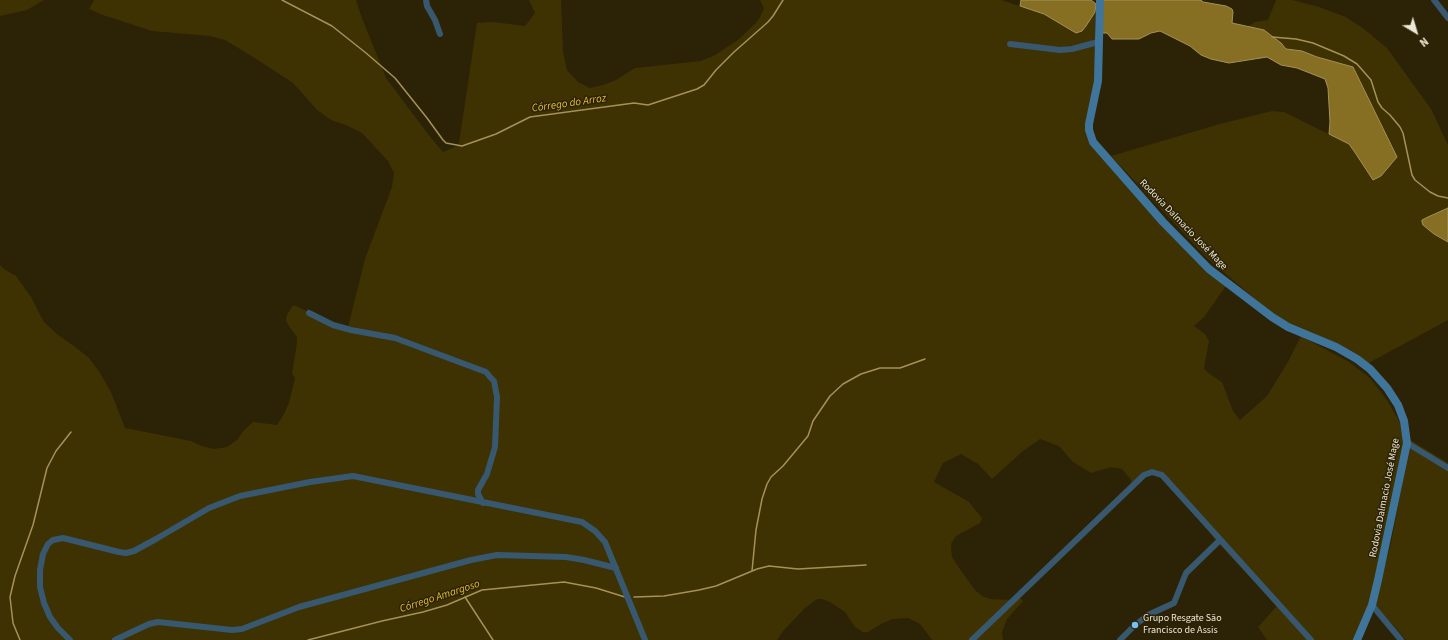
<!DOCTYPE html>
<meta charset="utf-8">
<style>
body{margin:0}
#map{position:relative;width:1448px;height:640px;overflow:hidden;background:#2c2306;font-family:"Source Sans 3",sans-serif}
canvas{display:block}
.north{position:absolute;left:1396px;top:12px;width:40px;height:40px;-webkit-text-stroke:3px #2c2306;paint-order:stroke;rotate:142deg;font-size:11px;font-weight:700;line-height:16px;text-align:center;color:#ede7d7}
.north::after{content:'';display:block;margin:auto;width:14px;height:18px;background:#ede7d7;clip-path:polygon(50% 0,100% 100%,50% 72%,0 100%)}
</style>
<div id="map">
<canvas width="1448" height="640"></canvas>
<div class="north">N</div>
</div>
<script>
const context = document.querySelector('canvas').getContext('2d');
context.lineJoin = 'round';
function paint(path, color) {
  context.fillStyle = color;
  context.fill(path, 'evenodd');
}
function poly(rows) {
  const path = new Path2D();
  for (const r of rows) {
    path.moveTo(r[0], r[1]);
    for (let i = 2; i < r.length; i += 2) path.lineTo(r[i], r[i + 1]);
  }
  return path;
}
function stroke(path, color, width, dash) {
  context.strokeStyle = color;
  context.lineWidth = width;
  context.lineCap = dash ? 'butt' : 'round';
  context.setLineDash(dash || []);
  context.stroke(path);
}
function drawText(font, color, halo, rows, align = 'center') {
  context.font = font + ' "Source Sans 3",sans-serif';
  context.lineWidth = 3;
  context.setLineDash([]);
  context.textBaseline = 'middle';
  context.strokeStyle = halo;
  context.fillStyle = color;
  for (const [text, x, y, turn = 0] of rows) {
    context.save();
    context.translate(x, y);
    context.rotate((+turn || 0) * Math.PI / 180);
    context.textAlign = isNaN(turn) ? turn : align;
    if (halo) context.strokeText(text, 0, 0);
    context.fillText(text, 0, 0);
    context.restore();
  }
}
paint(poly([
 [0,0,44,0,27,10,0,16],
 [94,0,356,0,362,18,386,78,431,138,443,152,457,146,459,143,477,23,493,22,525,26,535,13,529,0,561,0,563,52,567,70,578,82,590,88,603,85,616,80,635,68,701,61,715,55,738,40,755,24,760,17,764,8,760,0,1001,0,1044,14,1076,33,1095,12,1095,77,1088,114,1097,149,1228,283,1204,317,1194,326,1205,334,1209,341,1204,368,1207,372,1222,382,1233,411,1240,420,1267,396,1289,360,1301,336,1349,362,1370,378,1387,400,1399,421,1403,429,1404,439,1371,601,1355,640,1267,640,1258,627,1277,606,1217,542,1185,501,1161,478,1148,474,1131,490,1131,480,1122,469,1111,467,1091,473,1073,462,1059,446,1040,439,1023,451,992,479,978,464,961,454,943,463,934,482,969,502,982,518,980,523,956,536,951,544,951,548,952,557,957,565,975,590,982,596,990,599,1012,600,1020,598,1023,601,1007,619,1002,632,1003,640,932,640,920,624,908,618,893,619,881,624,868,632,863,632,855,627,845,612,830,602,822,599,818,599,814,601,804,609,784,630,777,640,0,640,0,265,4,269,16,276,31,297,44,322,58,335,74,346,89,358,100,373,111,392,125,428,191,441,202,446,214,449,227,447,237,440,244,430,253,422,277,425,284,414,289,403,295,378,292,373,297,343,297,337,288,325,286,320,287,315,293,305,339,325,348,327,365,259,392,187,394,173,388,161,362,133,346,125,331,120,317,110,293,83,253,57,225,40,210,36,152,31,103,15,89,9],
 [1276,0,1292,0,1319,7,1346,17,1364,29,1387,48,1431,109,1448,145,1448,208,1428,217,1434,234,1448,242,1448,320,1363,366,1285,321,1267,309,1207,258,1111,156,1220,124,1272,111,1284,112,1349,144,1354,151,1373,180,1381,176,1397,156,1353,67,1317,57,1302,51,1286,49,1280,43,1264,30,1247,27,1255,22,1268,20],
 [1409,439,1448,463,1448,640,1406,640,1375,604,1391,543,1408,453]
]), '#3e3102');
const water = poly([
 [1021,0,1091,0,1096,4,1095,12,1086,26,1082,31,1076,33,1044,14,1020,6,1021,0],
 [1101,0,1201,0,1203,2,1226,6,1232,9,1233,12,1232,23,1264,30,1281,43,1286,49,1302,51,1317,57,1353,67,1397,157,1381,176,1373,180,1354,151,1349,144,1329,134,1330,122,1328,88,1325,79,1297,68,1281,65,1267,57,1229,63,1211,59,1201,55,1190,46,1160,31,1151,33,1139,39,1112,39,1107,33,1100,33,1101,0],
 [1448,208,1448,242,1434,234,1423,225,1422,222,1422,220,1428,217,1448,208]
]);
paint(water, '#866e22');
stroke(water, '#a59258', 1);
stroke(poly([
 [282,0,332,26,366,53,395,78,427,118,443,140,446,143,462,146,496,134,530,117,634,103,648,105,697,89,704,85,716,70,734,52,768,22,773,16,783,0],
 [1272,37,1296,39,1313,43,1344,56,1357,64,1371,80,1378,102,1382,108,1390,115,1400,127,1403,133,1412,175,1415,180,1430,192,1438,196,1448,198],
 [752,571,756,530,762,499,767,484,771,477,783,466,808,436,813,421,830,396,843,384,861,374,880,368,900,368,925,359],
 [465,597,493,640],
 [634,597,664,596,699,590,716,586,757,569,769,566,798,569,866,565],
 [20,640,13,623,10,597,15,576,33,525,47,468,56,451,71,432],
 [308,640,382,621,423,612,447,605,482,590,564,582,596,588,625,597]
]), '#a59258', 1.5);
stroke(poly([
 [426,0,427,6,435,20,440,34],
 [1434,0,1448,18],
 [1010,44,1060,50,1072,49,1098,42],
 [309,313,333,325,351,330,395,338,486,372,490,377,494,381,497,397,495,447,487,474,478,490,478,494,483,503],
 [1407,443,1448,468],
 [1372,605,1401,640],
 [70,640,58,628,50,617,44,603,40,587,40,570,43,554,48,544,53,540,63,538,119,552,126,553,134,551,156,539,209,508,240,496,310,482,353,476,582,522,595,531,605,542,645,640],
 [115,640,149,624,158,622,232,630,242,629,299,607,471,560,497,555,566,557,584,560,616,568],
 [972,640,1144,475,1152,472,1162,475,1311,640],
 [1120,640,1134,626,1148,615,1174,603,1186,573,1220,540]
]), '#385870', 6);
stroke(poly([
 [1100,0,1098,81,1089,124,1089,130,1093,142,1163,222,1209,269,1272,317,1288,327,1336,347,1357,359,1370,369,1387,388,1398,405,1404,421,1407,443,1378,580,1372,605,1357,640]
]), '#40759b', 8);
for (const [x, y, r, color] of [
 [1135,625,4,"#76c0f7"]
]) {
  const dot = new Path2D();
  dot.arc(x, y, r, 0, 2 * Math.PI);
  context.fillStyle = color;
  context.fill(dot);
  stroke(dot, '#2c2306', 1.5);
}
drawText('10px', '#ede7d7', '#2c2306', [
 ["Rodovia Dalmacio José Mage",1183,225,46],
 ["Rodovia Dalmacio José Mage",1385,498,-79]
]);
drawText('10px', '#ede7d7', '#2c2306', [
 ["Grupo Resgate São",1143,619],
 ["Francisco de Assis",1143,631]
], 'left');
drawText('italic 11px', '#e4bb32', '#2c2306', [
 ["Córrego do Arroz",569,104,-8],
 ["Córrego Amargoso",440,597,-18]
]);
</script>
